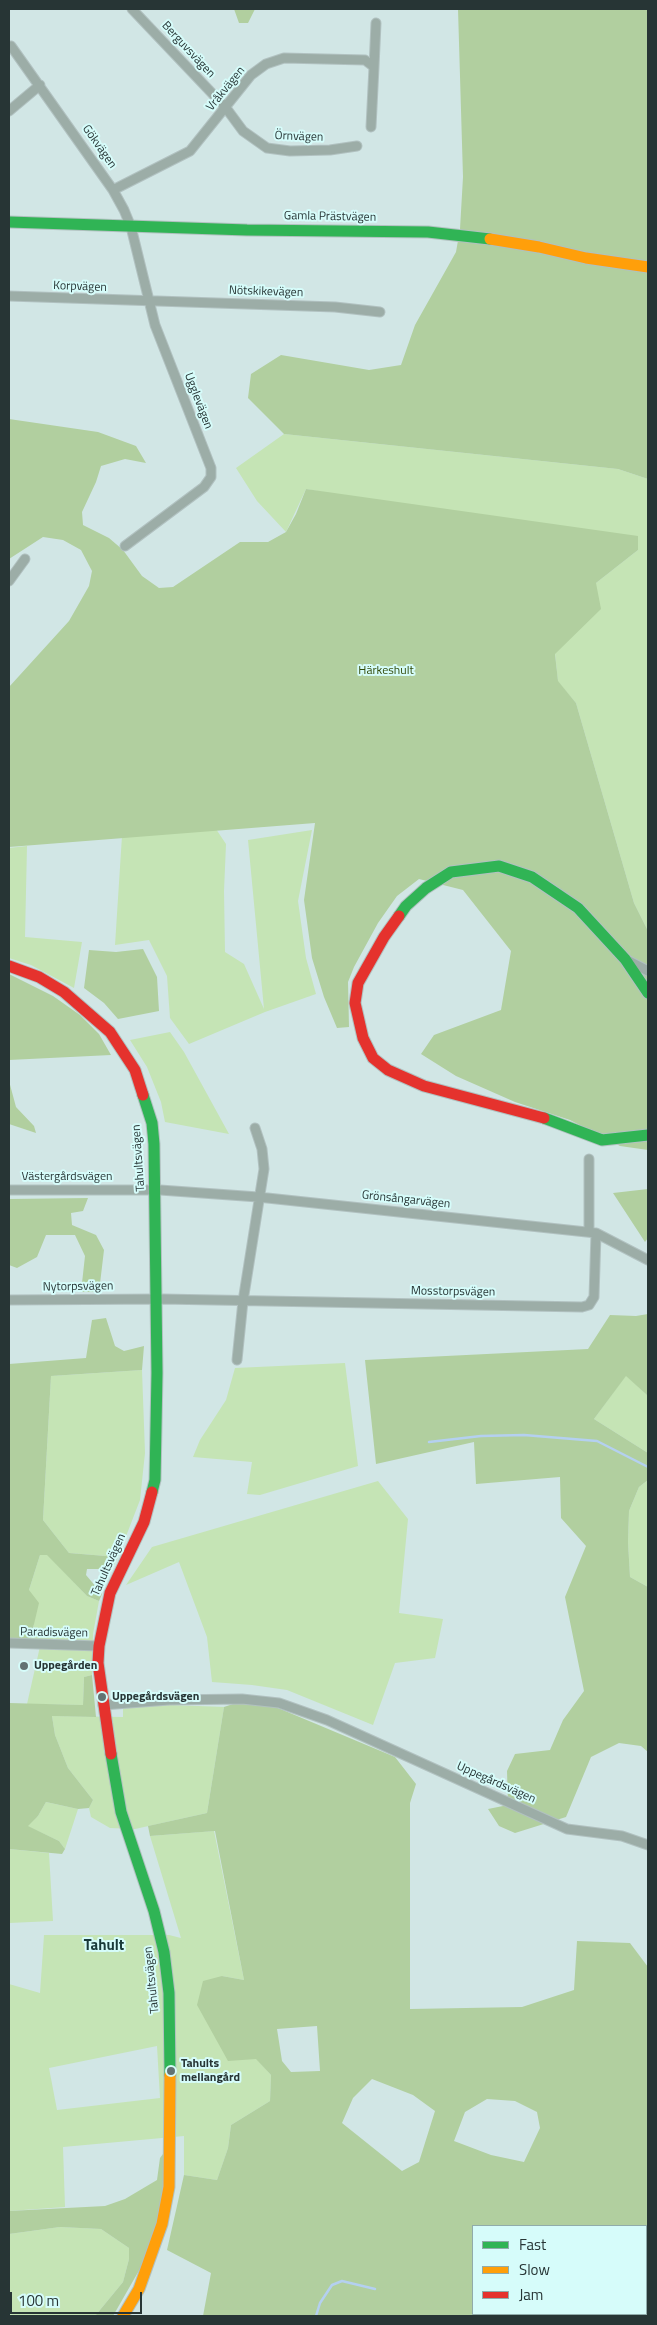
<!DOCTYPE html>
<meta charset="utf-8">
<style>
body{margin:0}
#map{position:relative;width:657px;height:2325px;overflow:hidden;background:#d1e6e5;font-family:"Titillium Web",sans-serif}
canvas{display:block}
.frame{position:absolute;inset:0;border:10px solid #273535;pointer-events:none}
.legend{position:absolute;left:472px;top:2225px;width:175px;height:90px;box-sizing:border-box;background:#d6fcfa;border:1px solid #90acab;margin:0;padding:6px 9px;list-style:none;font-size:15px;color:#273535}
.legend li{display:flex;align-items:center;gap:10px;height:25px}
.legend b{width:25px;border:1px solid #90acab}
.scale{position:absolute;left:10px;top:2292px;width:132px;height:22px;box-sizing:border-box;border:2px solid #273535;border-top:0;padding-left:6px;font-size:15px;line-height:18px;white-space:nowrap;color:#273535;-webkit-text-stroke:4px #d6fcfa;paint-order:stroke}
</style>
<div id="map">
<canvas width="657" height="2325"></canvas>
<div class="frame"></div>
<ul class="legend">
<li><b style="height:6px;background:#30b455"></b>Fast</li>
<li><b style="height:6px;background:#ff9f0a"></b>Slow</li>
<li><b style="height:6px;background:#e5322d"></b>Jam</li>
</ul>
<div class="scale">100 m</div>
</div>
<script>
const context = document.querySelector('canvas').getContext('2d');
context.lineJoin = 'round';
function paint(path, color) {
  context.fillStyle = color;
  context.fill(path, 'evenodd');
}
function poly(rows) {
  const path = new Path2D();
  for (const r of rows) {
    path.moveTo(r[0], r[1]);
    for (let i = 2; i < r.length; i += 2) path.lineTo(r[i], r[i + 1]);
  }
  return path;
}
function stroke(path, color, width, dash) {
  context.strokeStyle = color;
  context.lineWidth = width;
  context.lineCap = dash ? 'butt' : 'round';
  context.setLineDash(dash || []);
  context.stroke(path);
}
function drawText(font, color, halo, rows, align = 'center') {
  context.font = font + ' "Titillium Web",sans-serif';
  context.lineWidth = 4;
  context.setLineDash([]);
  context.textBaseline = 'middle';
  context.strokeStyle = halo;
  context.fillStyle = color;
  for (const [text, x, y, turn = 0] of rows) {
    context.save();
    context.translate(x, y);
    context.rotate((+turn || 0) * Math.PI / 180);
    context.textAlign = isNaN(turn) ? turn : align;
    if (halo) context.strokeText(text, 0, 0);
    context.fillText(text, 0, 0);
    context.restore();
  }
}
paint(poly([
 [284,434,618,469,648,479,648,931,634,903,576,703,558,682,555,653,576,632,596,583,638,550,306,489,286,532,257,501,236,468],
 [216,829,226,844,224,891,225,952,244,964,264,1009,248,840,312,830,298,901,306,958,316,994,265,1012,189,1044,170,1018,167,976,149,940,115,945,122,836],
 [27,846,25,937,82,942,74,988,31,965,9,958,9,848],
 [170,1032,184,1052,229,1134,165,1122,161,1102,147,1067,130,1040],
 [345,1363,358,1466,260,1495,247,1494,252,1462,193,1457,200,1440,226,1400,235,1368],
 [142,1370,145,1453,140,1500,118,1557,69,1553,43,1520,51,1376],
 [626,1375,648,1396,648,1453,594,1419],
 [648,1480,648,1587,630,1577,628,1542,629,1511,639,1487],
 [378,1481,408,1519,399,1613,443,1619,435,1658,395,1663,373,1725,287,1690,252,1685,212,1682,207,1637,179,1562,126,1585,152,1547],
 [47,1554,87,1596,99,1601,93,1634,92,1675,84,1677,83,1705,27,1704,41,1642,30,1641,34,1625,29,1590,40,1555],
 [171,1705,224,1707,207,1813,135,1829,110,1828,91,1817,89,1808,93,1800,68,1768,55,1735,52,1716,123,1717,123,1707],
 [46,1802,78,1809,65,1849,59,1841,27,1826,38,1816],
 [214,1831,244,1980,222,1976,257,2059,271,2075,270,2101,231,2125,228,2148,217,2180,184,2175,184,2136,63,2147,65,2207,9,2211,9,1984,40,1993,44,1935,169,1935,181,1938,150,1836],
 [157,2046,160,2098,57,2110,49,2068],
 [9,1849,49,1853,53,1921,9,1923],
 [60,2227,101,2229,129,2248,129,2259,123,2282,95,2316,9,2316,9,2234]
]), '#c5e4b5');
paint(poly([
 [234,9,255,9,248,23,239,23],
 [458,9,648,9,648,479,618,469,284,434,248,398,251,374,281,355,369,370,401,365,415,325,456,252,460,229,463,177],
 [9,419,98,432,136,446,146,463,125,459,101,466,96,482,82,512,83,525,109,538,123,550,142,576,159,588,173,587,240,542,268,542,286,532,296,514,306,489,638,536,638,550,596,583,601,609,555,654,558,681,576,703,634,903,648,931,648,1150,620,1146,570,1120,515,1102,456,1076,421,1054,434,1035,501,1010,511,951,463,890,419,879,397,896,378,923,354,967,348,982,349,1027,337,1028,324,997,312,958,304,900,315,823,9,847,9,687,69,621,89,586,92,571,81,550,63,540,43,537,9,559],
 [143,949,157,977,159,1011,118,1019,104,1003,84,988,89,950,116,952],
 [9,974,53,996,80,1015,99,1034,111,1055,9,1060],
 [9,1081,16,1107,34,1126,36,1133,9,1124],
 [648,1189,648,1238,645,1242,613,1193],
 [88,1198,83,1211,71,1213,72,1225,96,1235,104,1250,99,1292,81,1292,85,1256,75,1235,46,1235,37,1257,17,1268,9,1265,9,1199],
 [648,1314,648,1396,626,1376,594,1419,648,1453,648,1480,639,1487,629,1511,628,1542,630,1577,648,1587,648,1752,641,1746,619,1743,591,1757,566,1817,515,1833,499,1826,488,1809,508,1805,507,1771,515,1754,550,1750,563,1720,584,1691,565,1597,586,1546,561,1518,560,1477,476,1484,474,1442,376,1464,365,1360,588,1349,610,1315,636,1316],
 [106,1318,115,1346,124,1351,144,1346,142,1370,51,1376,43,1520,69,1553,118,1557,112,1569,87,1569,86,1575,102,1594,99,1601,87,1596,47,1555,40,1555,29,1590,39,1603,30,1641,9,1638,9,1364,86,1358,92,1320],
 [92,1675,96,1717,52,1716,55,1735,68,1768,93,1800,89,1808,78,1809,46,1802,38,1816,28,1826,59,1841,65,1849,62,1854,9,1849,9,1703,83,1705,84,1677],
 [239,1702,278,1708,395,1757,416,1784,410,1803,410,2009,522,2007,574,1990,577,1941,630,1943,648,1967,648,2316,203,2316,211,2273,167,2250,184,2175,217,2180,228,2148,231,2125,270,2101,271,2075,256,2059,228,2061,197,2005,203,1981,222,1976,244,1980,215,1831,150,1836,148,1826,207,1813,224,1707],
 [317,2026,320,2071,291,2072,282,2061,277,2029],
 [372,2079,413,2095,435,2111,419,2162,402,2171,342,2123,353,2098],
 [487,2099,515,2101,537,2112,540,2128,524,2162,491,2155,454,2141,465,2112],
 [473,2226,646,2226,646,2314,473,2314],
 [166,2150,166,2179,157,2230,141,2267,113,2316,95,2316,123,2282,129,2259,129,2248,101,2229,60,2227,9,2234,9,2211,105,2206,125,2199,157,2180,160,2158]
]), '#b1cf9f');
stroke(poly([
 [429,1442,481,1436,524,1435,597,1441,648,1467],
 [316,2316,320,2303,332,2285,342,2281,375,2289]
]), '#b4d0f0', 2.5);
const street = poly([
 [132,9,226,108,243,131,267,148,290,151,330,150,357,146],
 [11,46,113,190,124,210,131,227,155,325,211,468,211,477,204,487,125,546],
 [374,67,376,23],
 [9,111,40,85],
 [113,190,190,151,251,75,266,64,284,58,365,60,374,67,371,127],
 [9,296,335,307,380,312],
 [9,581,25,559],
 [625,959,648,971],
 [589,1159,589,1232],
 [9,1190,160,1190,258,1197,596,1233,648,1260],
 [9,1300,162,1299,582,1307,589,1305,594,1297,596,1233],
 [237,1360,243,1301,264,1169,262,1149,255,1128],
 [9,1643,99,1646],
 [103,1705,169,1700,242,1699,279,1703,327,1720,567,1829,622,1836,648,1845]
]);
const fast = poly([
 [9,222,247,230,428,232,490,239],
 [399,916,406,906,426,888,451,872,499,866,532,877,578,908,625,959,648,993],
 [143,1095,152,1123,154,1144,157,1373,155,1480,152,1492],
 [544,1118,602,1140,648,1135],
 [111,1754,121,1812,154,1911,164,1952,169,1993,170,2075]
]);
const slow = poly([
 [490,239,539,247,586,258,648,267],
 [123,2316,139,2289,162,2224,169,2187,170,2075]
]);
const jam = poly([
 [399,916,384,937,358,983,355,1003,363,1038,373,1058,388,1070,424,1086,544,1118],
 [9,966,39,977,64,992,110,1032,135,1070,143,1095],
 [111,1754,98,1663,99,1646,110,1593,144,1522,152,1492]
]);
stroke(street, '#b1c1c0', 11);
stroke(fast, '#b1c1c0', 13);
stroke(slow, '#b1c1c0', 13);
stroke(jam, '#b1c1c0', 13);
stroke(street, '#9cada7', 9);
stroke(fast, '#30b455', 11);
stroke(slow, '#ff9f0a', 11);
stroke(jam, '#e5322d', 11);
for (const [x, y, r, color] of [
 [24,1666,5,"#627373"],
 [102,1697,5,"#627373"],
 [171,2071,5,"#627373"]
]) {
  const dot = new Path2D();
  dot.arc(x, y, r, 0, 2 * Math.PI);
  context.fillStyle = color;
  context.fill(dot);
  stroke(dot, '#d6fcfa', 2);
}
drawText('12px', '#273535', '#d6fcfa', [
 ["Berguvsvägen",188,50,47],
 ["Vråkvägen",226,89,-51],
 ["Örnvägen",299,137,2],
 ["Gökvägen",99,147,55],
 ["Gamla Prästvägen",330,217,1],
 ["Korpvägen",80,287,2],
 ["Nötskikevägen",266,292,2],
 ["Ugglevägen",198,401,69],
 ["Tahultsvägen",139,1158,-94],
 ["Västergårdsvägen",67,1177],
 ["Grönsångarvägen",406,1200,6],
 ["Nytorpsvägen",78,1287,-1],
 ["Mosstorpsvägen",453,1292,1],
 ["Tahultsvägen",109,1565,-66],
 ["Paradisvägen",54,1633,1],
 ["Uppegårdsvägen",496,1783,24],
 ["Tahultsvägen",152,1980,-96]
]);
drawText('12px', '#314908', '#d6fcfa', [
 ["Härkeshult",386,671]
]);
drawText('bold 12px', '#273535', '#d6fcfa', [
 ["Uppegården",34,1666],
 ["Uppegårdsvägen",112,1697],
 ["Tahults",181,2064],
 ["mellangård",181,2078]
], 'left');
drawText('bold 15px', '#193a39', '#d6fcfa', [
 ["Tahult",104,1946]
]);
</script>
